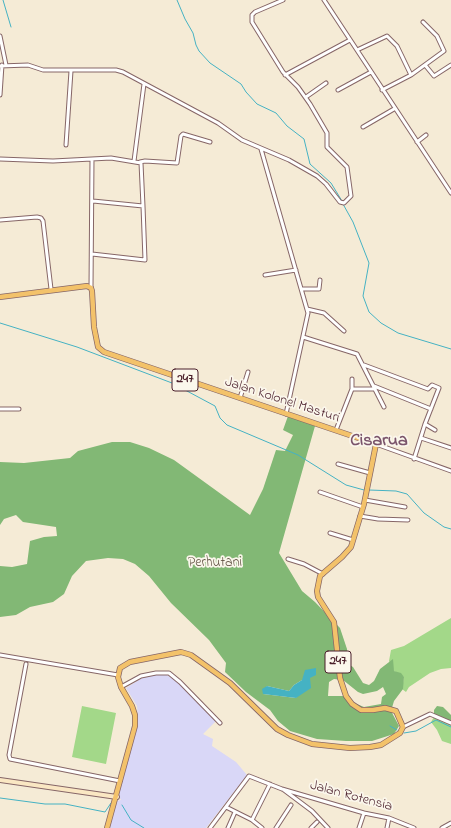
<!DOCTYPE html>
<style>
body{margin:0}
canvas{display:block;background:#f5ebd6}
</style>
<canvas width="451" height="828"></canvas>
<script>
const context = document.querySelector('canvas').getContext('2d');
context.lineJoin = 'round';
function paint(path, color) {
  context.fillStyle = color;
  context.fill(path, 'evenodd');
}
function poly(rows) {
  const path = new Path2D();
  for (const r of rows) {
    path.moveTo(r[0], r[1]);
    for (let i = 2; i < r.length; i += 2) path.lineTo(r[i], r[i + 1]);
  }
  return path;
}
function stroke(path, color, width, dash) {
  context.strokeStyle = color;
  context.lineWidth = width;
  context.lineCap = dash ? 'butt' : 'round';
  context.setLineDash(dash || []);
  context.stroke(path);
}
function drawText(font, color, halo, rows, align = 'center') {
  context.font = font + ' "Indie Flower",sans-serif';
  context.lineWidth = 3.5;
  context.setLineDash([]);
  context.textBaseline = 'middle';
  context.strokeStyle = halo;
  context.fillStyle = color;
  for (const [text, x, y, turn = 0] of rows) {
    context.save();
    context.translate(x, y);
    context.rotate((+turn || 0) * Math.PI / 180);
    context.textAlign = isNaN(turn) ? turn : align;
    if (halo) context.strokeText(text, 0, 0);
    context.fillText(text, 0, 0);
    context.restore();
  }
}
paint(poly([
 [160,674,167,675,178,682,216,721,203,734,213,739,212,746,236,762,247,775,206,828,110,828,117,801,121,800,118,795,138,716,137,706,126,688,142,678]
]), '#d9d7f7');
paint(poly([
 [451,618,451,668,441,669,430,673,409,687,406,692,402,689,404,677,394,671,389,661,391,650,404,646],
 [82,706,116,713,106,764,72,757],
 [434,717,451,725,451,744,442,741,437,730,431,722]
]), '#a3d889');
paint(poly([
 [288,416,315,426,279,553,302,591,315,602,340,628,347,649,348,664,353,667,363,683,369,685,374,681,380,669,393,659,394,671,401,673,404,677,403,689,394,701,391,711,399,726,394,734,372,741,346,741,317,739,290,731,278,721,270,710,246,692,225,672,226,663,209,640,171,603,149,576,135,564,123,559,108,558,86,561,72,576,64,594,53,602,30,607,16,615,0,617,0,566,12,567,27,564,30,541,44,537,57,536,56,527,23,522,16,515,4,519,0,525,0,462,24,463,70,458,78,451,112,442,130,442,149,448,174,460,250,515,263,489,276,450,285,451,293,435,283,430],
 [334,679,343,680,358,692,363,694,377,691,383,687,386,694,382,697,381,704,364,707,347,700,343,696,328,696,329,682],
 [302,680,296,698,263,694,267,686,289,691,294,685],
 [437,706,443,707,451,715,451,725,434,717,434,710]
]), '#82b875');
paint(poly([
 [316,668,316,675,310,678,311,688,296,698,263,694,262,689,267,686,289,691,294,685,302,680,305,670]
]), '#45b2c3');
stroke(poly([
 [3,0,11,27],
 [177,0,185,19,193,33,196,45,199,51,210,63,241,84,246,92,257,104,276,113,287,126,304,139,310,164,331,183,342,201],
 [343,204,353,222,369,263,363,296,369,312,381,323,398,333,451,349],
 [0,323,77,347,172,383,215,406,220,418,227,425,298,455,346,485,364,490],
 [369,490,396,491,407,494,424,513,444,527,451,529],
 [390,726,397,730],
 [404,733,416,731,436,720,451,727],
 [0,798,45,804,65,804,105,812,111,803],
 [122,805,131,820,144,828]
]), '#45b2c3', 1);
const minor = poly([
 [324,0,451,193],
 [0,36,6,65],
 [357,50,387,36,397,46,411,75],
 [425,65,434,76,451,65],
 [0,66,28,65,43,70,116,70,123,72,218,123,242,140,289,160,317,176,326,184,340,202,344,203,351,196,347,167,327,147,327,133,310,104,298,87,283,72,252,22,252,15,255,12,283,0],
 [285,75,350,40],
 [338,90,371,72],
 [382,90,411,75,444,51,437,36,423,22],
 [0,95,2,65],
 [306,97,326,83],
 [363,127,394,109],
 [417,142,426,135],
 [66,145,71,71],
 [261,149,308,313,286,414],
 [0,159,53,161,111,158,141,163,143,206,93,201],
 [134,161,144,84],
 [140,162,145,161,177,163,181,136,183,134,210,142],
 [0,220,37,217,41,218,43,221,51,289],
 [92,254,145,260,143,206],
 [265,275,296,270],
 [91,288,92,159],
 [302,289,319,289,320,280],
 [307,309,324,313,344,331],
 [303,337,357,354,384,407],
 [364,365,428,389,432,385,439,388,425,424],
 [374,386,431,409],
 [352,389,375,389],
 [240,398,248,372],
 [0,409,19,409],
 [336,430,352,389,352,379],
 [421,438,451,448],
 [376,444,451,471],
 [414,459,425,424,435,430],
 [338,464,370,473],
 [320,492,363,507],
 [365,500,405,507],
 [360,516,378,519,408,520],
 [330,533,353,540],
 [288,559,304,564,323,574],
 [0,655,118,675],
 [26,664,9,755,10,759,120,781],
 [121,687,141,676,156,673,169,673,180,682,220,723],
 [403,727,430,714,451,723],
 [284,790,312,811,328,828],
 [226,807,252,820,262,828],
 [252,820,270,784],
 [210,828,249,776,282,789,364,813,389,818,414,828],
 [228,828,235,812],
 [276,828,291,805],
 [311,828,317,822],
 [359,828,364,813],
 [387,828,389,818],
 [442,828,451,823]
]);
const secondary = poly([
 [0,780,117,797]
]);
const primary = poly([
 [0,297,87,286,91,288,92,291,94,327,98,347,104,352,376,444,364,504,351,547,342,557,320,576,317,591,318,597,334,622,340,678,346,696,352,704,361,710,373,710,385,708,396,711,403,727,400,733,381,745,370,747,350,748,312,744,288,735,277,729,230,683,191,655,181,652,130,662,120,668,118,677,121,687,132,706,135,715,135,726,107,828]
]);
stroke(minor, '#866667', 5);
stroke(secondary, '#866667', 6);
stroke(primary, '#866667', 6);
stroke(minor, '#fff', 3);
stroke(secondary, '#fae7c3', 4);
stroke(primary, '#f3c26a', 4.5);
for (const [x, y, w] of [
 [185,380,26],
 [338,662,26]
]) {
  const box = new Path2D();
  box.roundRect(x - w / 2, y - 11, w, 22, 3);
  context.fillStyle = '#fbf7ec';
  context.fill(box);
  stroke(box, '#4a1f2b', 1);
}
drawText('bold 13px', '#4a1f2b', null, [
 ["247",185,380],
 ["247",338,662]
]);
drawText('14px', '#4a1f2b', '#fbf7ec', [
 ["Jalan Kolonel Masturi",282,401,18],
 ["Jalan Rotensia",351,797,15]
]);
drawText('14px', '#655647', '#fbf7ec', [
 ["Perhutani",215,564]
]);
drawText('bold 18px', '#7a546b', '#fbf7ec', [
 ["Cisarua",379,442]
]);
</script>
